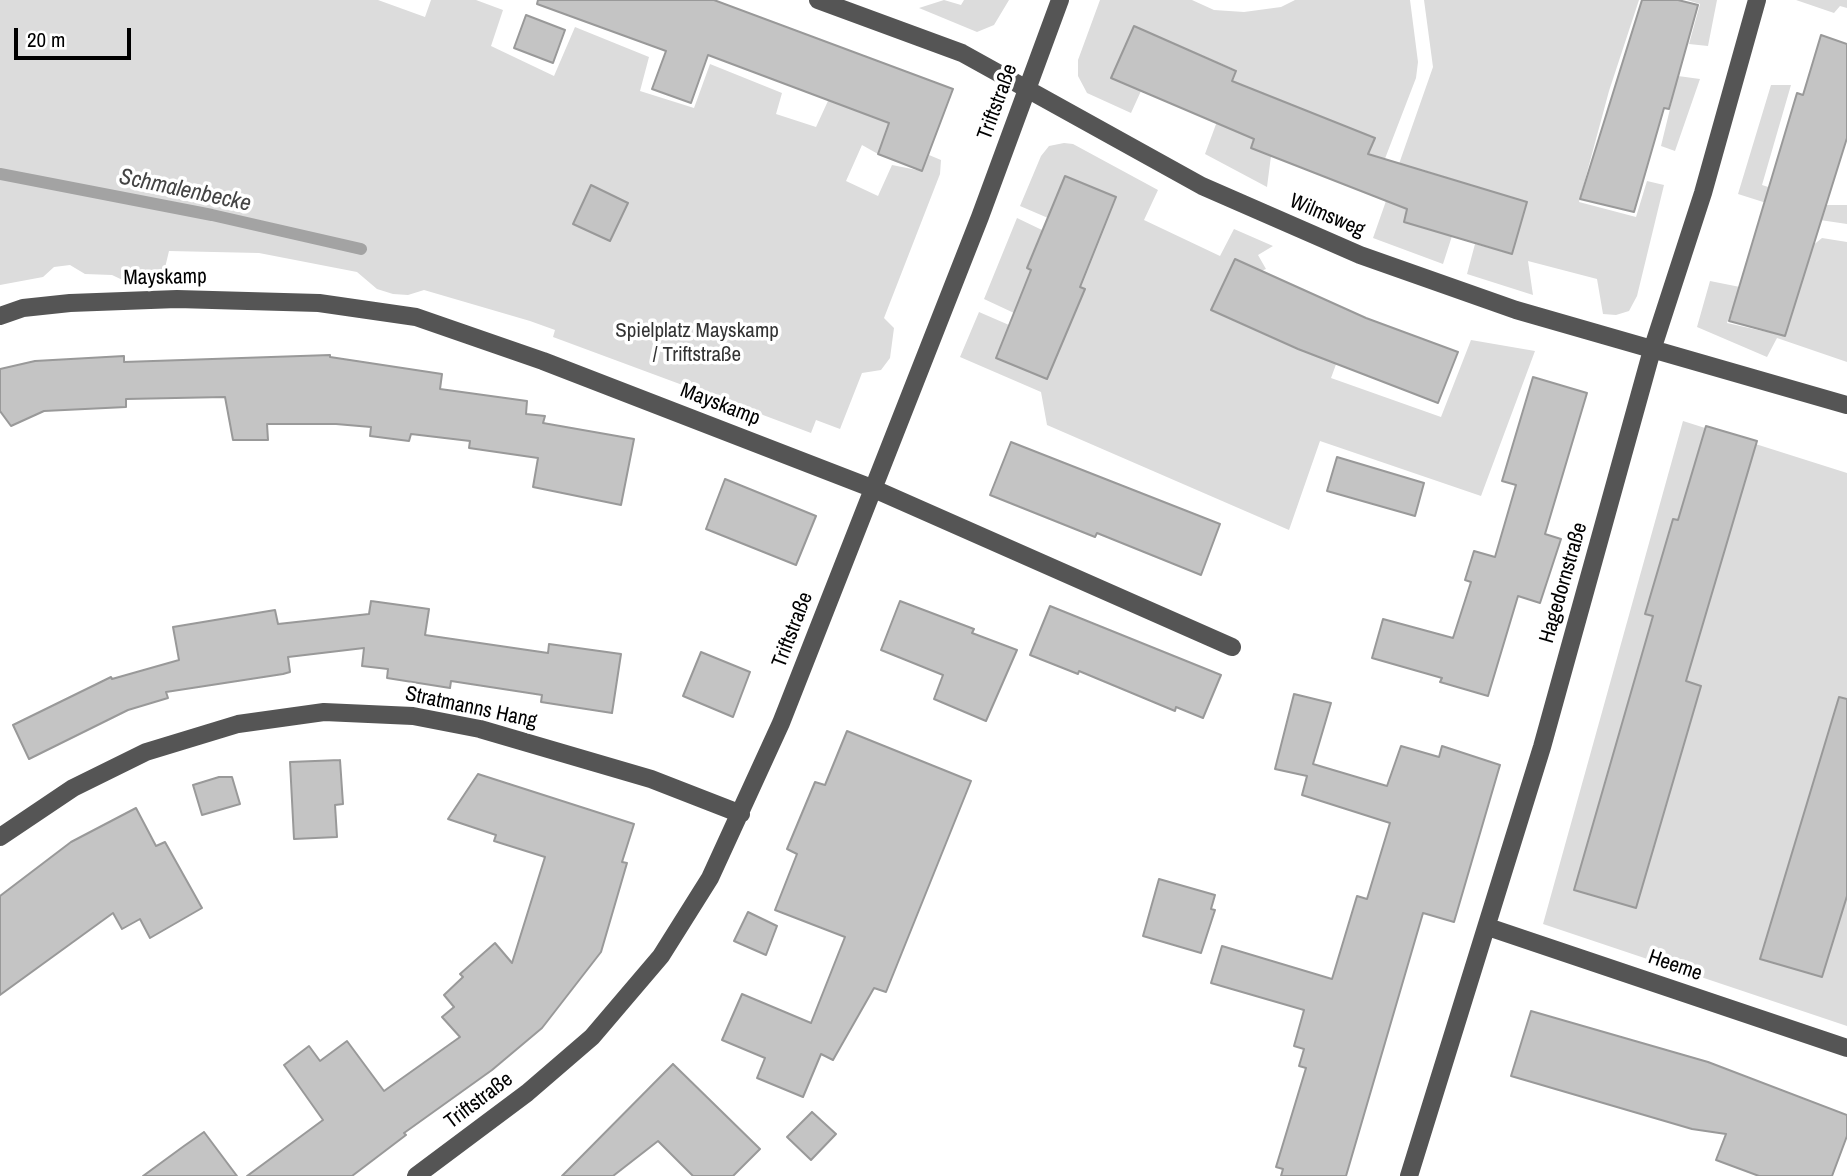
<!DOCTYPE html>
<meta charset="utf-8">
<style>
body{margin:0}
#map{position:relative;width:1847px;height:1176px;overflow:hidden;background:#fff;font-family:"Archivo Narrow",sans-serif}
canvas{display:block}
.scale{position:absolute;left:14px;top:28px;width:117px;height:32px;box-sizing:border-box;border:4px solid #000;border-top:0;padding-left:9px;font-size:21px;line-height:24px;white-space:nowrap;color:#000;-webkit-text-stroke:5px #fff;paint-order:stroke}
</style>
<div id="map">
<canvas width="1847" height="1176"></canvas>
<div class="scale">20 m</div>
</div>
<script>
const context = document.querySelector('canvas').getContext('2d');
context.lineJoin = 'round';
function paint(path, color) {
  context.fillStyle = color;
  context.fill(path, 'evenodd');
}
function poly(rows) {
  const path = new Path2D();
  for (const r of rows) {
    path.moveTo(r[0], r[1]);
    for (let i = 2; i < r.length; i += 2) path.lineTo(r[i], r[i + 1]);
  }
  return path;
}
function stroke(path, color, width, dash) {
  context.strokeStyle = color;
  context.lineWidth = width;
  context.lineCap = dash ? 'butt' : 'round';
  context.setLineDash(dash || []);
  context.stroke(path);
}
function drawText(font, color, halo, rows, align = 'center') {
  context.font = font + ' "Archivo Narrow",sans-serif';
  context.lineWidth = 7;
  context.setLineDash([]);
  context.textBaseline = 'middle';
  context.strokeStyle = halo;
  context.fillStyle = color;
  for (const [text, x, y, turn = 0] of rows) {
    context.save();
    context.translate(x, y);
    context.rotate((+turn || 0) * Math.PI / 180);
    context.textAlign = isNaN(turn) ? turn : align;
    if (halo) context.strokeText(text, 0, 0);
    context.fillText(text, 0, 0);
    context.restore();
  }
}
paint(poly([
 [0,0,378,0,425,17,431,0,476,0,503,10,491,46,554,76,575,27,649,57,640,91,694,108,710,64,782,93,776,114,816,127,839,77,892,114,878,154,862,145,846,181,878,196,892,165,922,171,929,155,941,160,940,174,884,318,894,328,890,358,881,370,862,373,840,429,816,420,811,433,731,403,719,404,704,393,553,337,555,330,530,321,424,290,408,295,393,294,377,289,357,272,259,253,169,251,163,276,143,276,129,283,112,275,85,274,70,265,54,267,43,277,0,285],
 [944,0,961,5,964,0,1009,0,994,25,977,32,919,8],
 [1100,0,1192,0,1214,10,1244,12,1281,7,1295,0,1410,0,1418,62,1416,78,1381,169,1367,157,1374,137,1271,97,1251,147,1271,156,1267,187,1205,154,1236,70,1134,26,1111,78,1141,91,1131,113,1087,93,1078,76,1078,60],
 [1424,0,1639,0,1609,91,1579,202,1636,217,1647,181,1664,185,1637,296,1629,311,1616,315,1603,314,1597,279,1528,261,1533,295,1467,274,1475,244,1512,254,1527,202,1420,169,1404,222,1452,236,1443,264,1373,238,1433,67],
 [1687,0,1717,0,1708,46,1689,44,1700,4],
 [1796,0,1847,0,1847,8,1840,6,1834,13],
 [1678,76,1700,79,1675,151,1661,146],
 [1771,85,1791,85,1762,185,1825,205,1847,205,1847,224,1820,220,1738,194],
 [1064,143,1073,144,1158,190,1144,220,1220,256,1234,229,1273,246,1258,255,1266,269,1261,271,1235,259,1211,310,1300,350,1320,308,1353,318,1331,378,1441,417,1471,340,1535,351,1481,496,1320,441,1289,530,1047,425,1041,392,960,357,979,312,1009,325,996,358,1047,378,1084,291,1080,287,1116,198,1065,176,1048,218,1020,206,1041,156,1049,146],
 [1017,218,1042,230,1027,267,1031,270,1014,313,984,299],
 [1822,238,1847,242,1847,362,1777,338,1767,357,1697,327,1710,281,1740,287,1727,323,1785,336,1812,246],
 [1683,421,1847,473,1847,1026,1543,924]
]), '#dcdcdc');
stroke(poly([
 [0,174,212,215,361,249]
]), '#a3a3a3', 12);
const building = poly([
 [538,0,714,0,953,89,922,171,878,154,889,123,708,55,691,103,652,89,666,51,537,4,538,0],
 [1642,0,1678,0,1698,5,1669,109,1664,108,1634,212,1580,199,1642,0],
 [526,15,565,30,553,63,514,48,526,15],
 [1134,26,1236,71,1232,81,1375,138,1368,154,1527,202,1512,254,1404,222,1407,209,1251,148,1254,139,1111,78,1134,26],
 [1821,35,1847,44,1847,138,1785,336,1729,321,1797,93,1803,95,1821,35],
 [1065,176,1116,197,1080,287,1085,289,1047,379,996,358,1031,270,1027,268,1065,176],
 [591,185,628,203,610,241,573,224,591,185],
 [1235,259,1366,318,1458,352,1438,403,1298,349,1211,310,1235,259],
 [330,355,330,357,442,374,440,389,527,401,526,414,545,416,543,423,634,439,621,505,533,487,538,458,469,448,470,441,411,434,409,441,370,436,371,427,336,424,267,424,268,440,233,440,225,397,126,399,126,407,44,411,11,426,0,411,0,369,35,361,124,356,124,362,330,355],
 [1533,377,1587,393,1545,534,1561,539,1540,603,1518,596,1488,696,1440,682,1442,678,1372,658,1383,619,1453,638,1471,582,1465,580,1474,551,1495,557,1516,485,1502,481,1533,377],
 [1706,426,1757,441,1686,681,1701,686,1636,908,1574,890,1653,616,1645,614,1673,519,1678,520,1706,426],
 [1011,442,1220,524,1201,575,1097,533,1095,537,990,495,1011,442],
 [1337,457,1424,483,1415,516,1327,491,1337,457],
 [725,479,816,516,796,565,706,529,725,479],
 [371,601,429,609,425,635,548,653,549,644,621,654,612,713,541,702,542,695,451,681,450,688,387,678,388,669,362,666,364,648,288,657,290,672,283,674,166,692,168,698,128,710,29,759,13,725,111,677,112,679,179,660,173,627,275,610,278,624,369,614,371,601],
 [900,601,974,629,972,633,1017,650,986,721,934,699,943,675,881,650,900,601],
 [1050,606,1221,675,1203,718,1176,707,1175,711,1079,671,1078,674,1030,655,1050,606],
 [701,652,750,672,733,717,683,696,701,652],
 [1294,694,1331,703,1313,764,1387,786,1401,746,1439,757,1442,746,1500,765,1454,922,1423,913,1346,1176,1281,1176,1283,1169,1276,1167,1306,1068,1299,1066,1304,1049,1294,1046,1304,1010,1211,983,1222,946,1332,979,1357,896,1367,899,1390,823,1302,795,1307,776,1275,769,1294,694],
 [1839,697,1847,699,1847,896,1822,977,1760,959,1839,697],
 [847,731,971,781,886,992,874,988,833,1060,821,1054,803,1097,757,1078,765,1058,722,1040,742,994,811,1023,845,937,775,910,797,854,787,849,815,782,825,785,847,731],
 [340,760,343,804,335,805,337,837,294,839,290,762,340,760],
 [478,774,634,824,622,862,627,863,601,952,542,1028,492,1070,404,1133,406,1135,352,1176,247,1176,323,1120,284,1065,309,1046,320,1061,347,1041,384,1091,460,1037,442,1017,454,1007,444,995,463,977,460,974,495,943,512,963,545,857,494,841,496,835,448,819,478,774],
 [219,777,232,777,240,804,202,815,193,785,219,777],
 [136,808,156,846,165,842,202,908,150,938,140,919,122,929,113,913,0,995,0,896,71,842,136,808],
 [1159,879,1215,895,1211,909,1215,910,1201,953,1143,936,1159,879],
 [748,912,777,926,766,955,734,941,748,912],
 [1531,1011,1708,1062,1847,1115,1847,1136,1832,1176,1759,1176,1716,1160,1726,1134,1692,1129,1511,1076,1531,1011],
 [673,1064,760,1149,733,1176,693,1176,658,1141,613,1176,562,1176,673,1064],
 [812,1112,836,1134,811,1160,787,1137,812,1112],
 [204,1132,237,1176,143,1176,184,1146,204,1132]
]);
paint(building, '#c4c4c4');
stroke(building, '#999', 2);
stroke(poly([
 [818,0,962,53,1202,186,1360,255,1516,310,1847,405],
 [0,316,23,308,70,303,177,299,319,303,416,317,543,361,874,489,1232,647],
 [0,837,73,788,146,752,238,724,324,712,413,716,480,729,651,779,741,814],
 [1488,927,1847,1048],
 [416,1176,527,1093,592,1037,661,956,710,878,781,723,980,217,1060,0],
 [1409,1176,1542,747,1652,350,1703,193,1757,0]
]), '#555', 18);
drawText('21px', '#000', '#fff', [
 ["Triftstraße",998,102,-70],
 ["Wilmsweg",1327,216,23],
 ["Mayskamp",165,278,-1],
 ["Mayskamp",720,405,21],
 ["Hagedornstraße",1564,583,-74],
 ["Triftstraße",793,630,-69],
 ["Stratmanns Hang",471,708,12],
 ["Heeme",1675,966,19],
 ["Triftstraße",479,1101,-37]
]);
drawText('21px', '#333', '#fff', [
 ["Spielplatz Mayskamp",697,331],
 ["/ Triftstraße",697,355]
]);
drawText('italic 23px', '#444', '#fff', [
 ["Schmalenbecke",185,191,12]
]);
</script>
